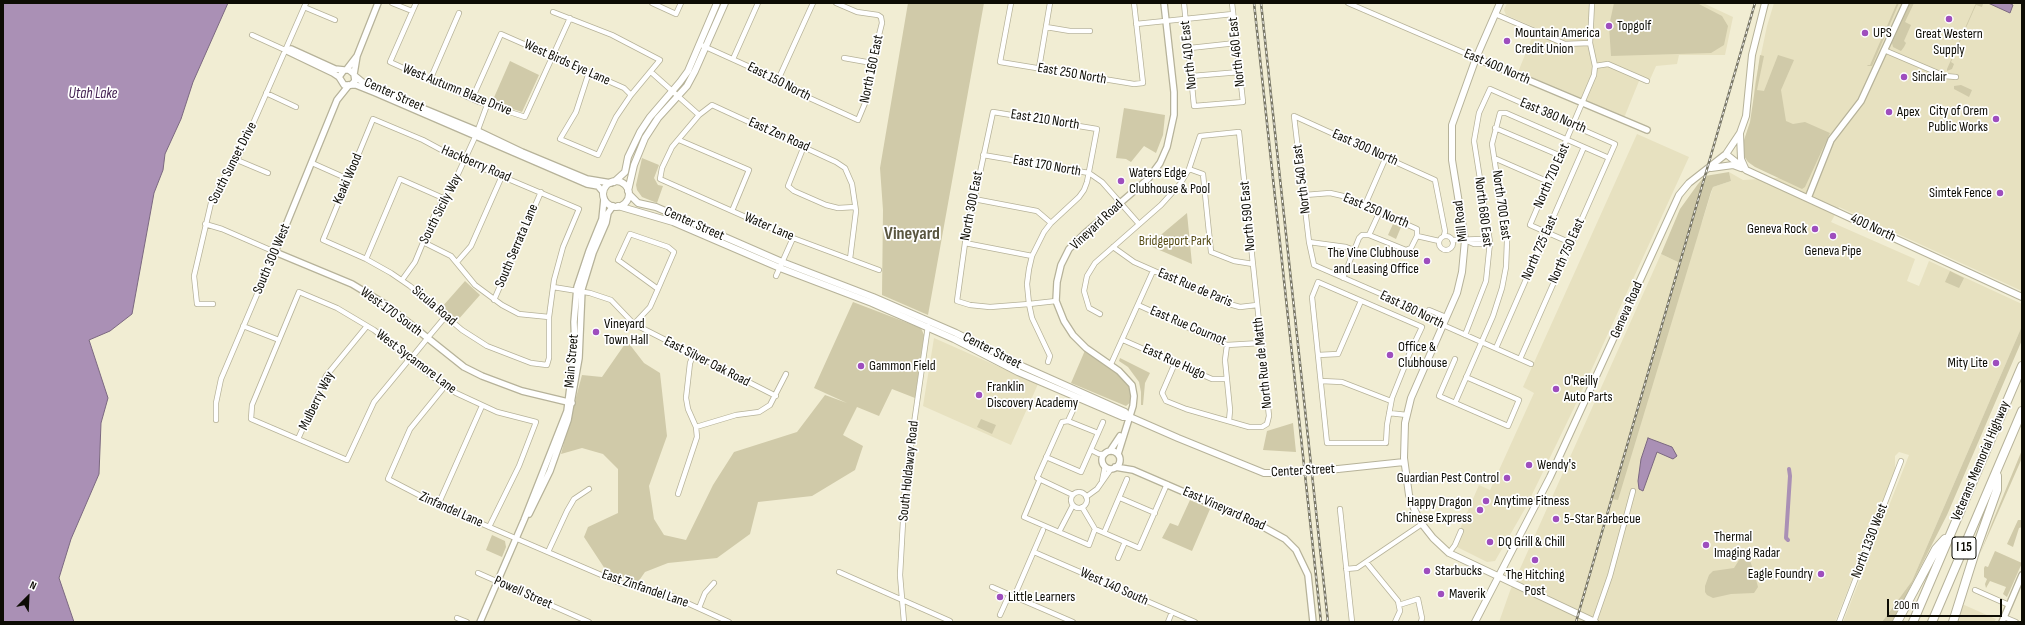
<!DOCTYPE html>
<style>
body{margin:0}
#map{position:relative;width:2025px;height:625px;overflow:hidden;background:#f1edd3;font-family:"Sofia Sans Condensed",sans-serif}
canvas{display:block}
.frame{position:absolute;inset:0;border:4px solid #0d0c04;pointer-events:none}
.north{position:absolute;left:8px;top:577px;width:40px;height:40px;-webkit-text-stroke:3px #fff;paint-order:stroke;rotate:24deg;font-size:11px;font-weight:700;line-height:16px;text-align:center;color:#0d0c04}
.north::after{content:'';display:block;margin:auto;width:14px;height:18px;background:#0d0c04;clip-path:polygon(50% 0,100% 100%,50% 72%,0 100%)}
.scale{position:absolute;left:1887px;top:599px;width:115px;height:18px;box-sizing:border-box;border:2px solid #0d0c04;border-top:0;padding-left:5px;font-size:12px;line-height:14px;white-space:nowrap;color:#0d0c04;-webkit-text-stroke:3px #fff;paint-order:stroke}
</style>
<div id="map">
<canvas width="2025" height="625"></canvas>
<div class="frame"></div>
<div class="north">N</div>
<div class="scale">200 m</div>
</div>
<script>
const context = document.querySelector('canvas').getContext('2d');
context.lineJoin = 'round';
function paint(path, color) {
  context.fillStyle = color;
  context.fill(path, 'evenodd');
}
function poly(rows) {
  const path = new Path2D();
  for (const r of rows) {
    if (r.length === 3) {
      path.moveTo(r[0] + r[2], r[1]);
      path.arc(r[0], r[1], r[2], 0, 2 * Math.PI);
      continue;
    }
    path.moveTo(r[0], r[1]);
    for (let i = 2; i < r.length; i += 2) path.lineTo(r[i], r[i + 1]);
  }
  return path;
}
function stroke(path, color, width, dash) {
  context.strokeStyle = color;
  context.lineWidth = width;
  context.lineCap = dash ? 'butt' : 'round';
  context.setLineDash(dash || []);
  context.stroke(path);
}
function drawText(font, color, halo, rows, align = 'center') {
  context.font = font + ' "Sofia Sans Condensed",sans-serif';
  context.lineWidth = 3.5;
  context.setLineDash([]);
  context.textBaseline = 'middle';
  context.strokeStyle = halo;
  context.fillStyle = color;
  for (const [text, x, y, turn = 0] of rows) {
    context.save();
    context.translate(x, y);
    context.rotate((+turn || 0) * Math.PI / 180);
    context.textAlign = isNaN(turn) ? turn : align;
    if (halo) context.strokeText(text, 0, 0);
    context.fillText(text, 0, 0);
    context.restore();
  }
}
paint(poly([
 [1507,3,1703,3,1733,17,1725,55,1679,55,1677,64,1656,66,1648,84,1639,81,1624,118,1518,72,1536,28,1506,15,1504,10],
 [1774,3,2022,3,2022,291,1839,207,1831,222,1915,259,1907,281,1919,286,1929,261,2022,304,2022,326,1912,581,1882,622,1843,622,1909,455,1899,452,1895,456,1895,471,1835,622,1499,622,1510,591,1661,254,1680,263,1702,222,1713,187,1731,181,1729,172,1743,180,1790,177,1752,116,1755,83,1767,26],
 [1637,134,1689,157,1573,410,1526,507,1495,561,1487,562,1453,545,1479,485,1490,490,1534,393,1523,387],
 [934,338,1038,384,1011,445,923,406],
 [1962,604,1996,619,1994,622,1959,622]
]), '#e7e1c0');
paint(poly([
 [908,3,984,3,928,315,882,295,883,210,880,168],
 [1614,3,1697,3,1722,16,1728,26,1724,45,1711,53,1611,56,1609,26],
 [1897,3,1899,3,1872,66,1868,66,1867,65,1870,65],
 [1910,3,1914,3,1905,22,1911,25,1904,41,1906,43,1904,47,1901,51,1893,47,1892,43],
 [1976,3,1983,4,1982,7,1976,5,1951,62,1954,64,1952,69,1947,71,1947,69],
 [1760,55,1764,56,1757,90,1764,91,1778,55,1794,60,1781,90,1786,121,1793,124,1805,122,1830,133,1805,187,1802,189,1755,167,1748,162,1744,156,1742,146,1750,122],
 [510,61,539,75,522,112,492,102],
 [1961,85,1972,90,1969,97,1954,89,1954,86],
 [1124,108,1165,115,1163,135,1156,153,1144,146,1131,162,1126,159,1116,158],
 [642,158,659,165,654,178,658,185,663,186,657,203,642,197,637,190,636,185],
 [1729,172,1731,181,1713,187,1711,192,1618,500,1612,499,1680,263,1661,254,1680,209,1698,184,1705,176],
 [1187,213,1192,264,1150,246,1156,239],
 [1393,224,1401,227,1396,239,1388,235],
 [1950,271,1964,278,1959,288,1945,282],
 [465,281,480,295,457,321,442,307],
 [853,302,921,328,924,335,915,398,892,389,879,416,857,407,843,435,863,446,855,470,812,496,758,502,750,534,717,558,668,563,645,572,638,582,607,572,584,537,588,527,618,513,618,469,603,454,582,448,561,454,582,375,602,377,627,341,644,363,660,373,667,436,649,486,654,519,664,535,686,540,713,485,734,452,797,432,825,395,847,403,814,388],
 [2022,326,2022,340,1947,515,1893,621,1882,622,1912,581],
 [1086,348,1132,385,1132,401,1126,406,1071,383],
 [1120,358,1150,373,1145,383,1143,405,1141,405,1141,392,1139,382,1128,367,1119,361],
 [981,419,996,425,992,434,977,427],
 [1293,423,1296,452,1263,450,1267,431],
 [2022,450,2022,458,1980,554,1992,523],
 [1190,500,1210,509,1192,551,1162,538,1170,523,1178,526],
 [2018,520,2022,520,2022,527,2019,528,2013,547,2007,544],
 [492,535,505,541,506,547,502,557,486,550],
 [1995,551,2022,563,2007,597,2003,594,2006,587,1990,581,1986,588,1985,584,1987,579,1984,577,1984,568,1985,566,1988,567],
 [1744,555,1750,560,1757,583,1758,587,1754,593,1731,594,1713,598,1707,595,1705,592,1705,586,1709,575,1713,571,1734,568,1741,557]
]), '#d0caa9');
const water = poly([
 [3,3,228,3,193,82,181,119,165,154,163,170,154,193,132,314,110,331,89,340,108,398,101,423,99,474,71,539,59,578,74,622,3,622,3,3],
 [1988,3,2009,3,2013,5,2010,13,1988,3],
 [1648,438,1672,447,1677,456,1673,459,1657,452,1643,491,1639,489,1638,481,1641,459,1648,438]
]);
paint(water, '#aa90b5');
stroke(water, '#7b6880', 1);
stroke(poly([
 [1788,540,1786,538,1790,476,1789,469]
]), '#aa90b5', 4);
const minor = poly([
 [392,3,412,11],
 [416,3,390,62,479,102,525,117,570,18],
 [652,3,676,14,681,3],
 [1011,3,1000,62,1134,84,1143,83,1134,3],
 [1184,3,1194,106,1243,102,1232,3],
 [1348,3,1476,58],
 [304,7,335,20],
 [553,12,612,35,660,60,631,95,616,117,598,155,560,139,576,112,589,72],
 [1495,14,1565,44,1590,43],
 [1136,24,1233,14],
 [1046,27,1070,31,1090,31],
 [252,35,285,50],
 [699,44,794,87,805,96,858,120,868,96,872,63,882,23,881,17,878,15,857,12,836,3],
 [1190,48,1236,43],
 [1884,50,1945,76,1956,77],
 [844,58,872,63],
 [733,59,758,3],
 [1595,66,1608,64,1647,81],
 [1039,68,1050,3],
 [651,72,699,115],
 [1192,76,1240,72],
 [430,80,459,13],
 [778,80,813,3],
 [266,93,296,107],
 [472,99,501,34,624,88,631,95],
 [1294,116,1309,242,1314,265,1427,314,1438,320,1443,325,1531,364],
 [1294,116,1435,180,1445,231,1444,236],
 [373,119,423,140,449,154,579,209,563,247,554,280,549,317,549,358,547,365,531,363,487,346,462,330,410,286,391,273,366,259,323,240,373,119],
 [1495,128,1561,156],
 [679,140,749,170,732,211],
 [804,146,788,186,794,191,826,205,838,208,855,207],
 [983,155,1089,173,1102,182,1139,224],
 [1494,158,1549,182],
 [237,160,268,173],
 [312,163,348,179],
 [1189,169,1203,174,1211,252,1234,261,1253,264],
 [1305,195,1330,193,1343,196,1417,229,1417,236,1411,248,1406,250,1369,235],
 [974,199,1037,211,1051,223],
 [1365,205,1386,157],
 [205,224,222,229,275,252,221,379,216,403,216,420],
 [1417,236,1439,241],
 [1446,243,7],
 [1452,240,1483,239,1487,242],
 [1467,241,1474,244,1484,244,1487,242],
 [423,242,451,256,475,285,502,305,519,314,549,317],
 [1309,242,1346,247,1354,250],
 [965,243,1032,256],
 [1571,243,1530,225,1594,75,1595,66,1590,43,1592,3],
 [1113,247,1134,262,1229,304,1240,307,1257,305],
 [366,259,400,179,443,198],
 [850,259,856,211,852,184,845,168,836,162,712,105,699,115,672,147,662,168,660,179,793,238,879,270],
 [457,262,471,246,502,176],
 [776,276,793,238],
 [1343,278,1359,238,1362,235,1369,235,1380,211],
 [402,280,415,262,434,216,458,174,476,135,487,105],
 [553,287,590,293,611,300,634,324,776,396],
 [494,300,541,192],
 [213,304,197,304,194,276,211,203,221,182,237,160,306,3],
 [1138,305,1227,345,1261,343],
 [1429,310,1446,317],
 [1100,314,1089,308,1084,291,1087,276,1095,263,1161,205,1180,184,1189,169,1200,136,1239,132,1269,416,1267,424,1262,427,1249,427,1186,409,1166,401,1162,393,1175,363],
 [446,316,430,335,413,356,409,359,407,362,374,402,347,460,251,419,252,405,299,292,337,308,374,330,387,340,409,359,427,373,456,393,497,412,536,422,519,466,489,527],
 [634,324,650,307,658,289,674,252,668,247,630,234,618,260,658,289],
 [243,326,279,340],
 [1465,335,1486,281,1490,242,1474,141,1479,113,1490,89,1615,144,1520,359],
 [1123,340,1212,379,1226,379],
 [1227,345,1225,360,1230,410,1229,421],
 [1496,348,1584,147],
 [1318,355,1338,354,1361,301],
 [1455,359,1439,396,1508,426,1519,400,1466,377],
 [1048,362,1050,356,1032,318,1029,304,1027,284,1029,269,1032,256,1044,232,1051,223,1079,197,1084,190,1087,182,1097,129,993,112,965,243,957,301,970,305,990,307,1029,304,1056,301],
 [1111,364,1153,271],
 [1404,368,1392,398,1387,425,1386,443,1327,443,1312,297,1318,282,1422,327,1407,359],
 [1321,381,1342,382,1391,401],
 [445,386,410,429,388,479,438,505,620,583,665,593,729,622],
 [1455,403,1493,316,1502,288,1506,267,1507,241,1492,144,1500,113,1506,113,1609,158],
 [1389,413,1407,415],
 [1068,421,1074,408],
 [696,427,736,415,759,412,770,405,786,374],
 [298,439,326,376,367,326],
 [1091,450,1099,454,1105,454],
 [1046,457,1081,472,1103,422],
 [1040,479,1024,517,1089,545,1095,529],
 [1102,481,1105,466],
 [1079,500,8],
 [678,494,697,437,696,427,688,409,686,398,690,363,693,356],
 [1073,495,1037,478,1062,422,1068,421,1098,433],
 [1086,497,1097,489,1111,469],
 [1120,498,1155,513],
 [438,505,482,406],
 [1082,507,1095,529,1139,548,1167,484],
 [1340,509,1352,622],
 [1059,532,1073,505],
 [1104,533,1127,479],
 [548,552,567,511,574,499,589,489],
 [1034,552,1195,622],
 [1449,553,1455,545,1461,531],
 [1118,558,1125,542],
 [1366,562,1398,601,1400,611,1395,622],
 [1346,569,1357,568,1422,524],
 [839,572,950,621],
 [478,573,589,622],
 [992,587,1073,622],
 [1975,590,2009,605],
 [1014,597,1043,530],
 [1399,605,1418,599,1422,618,1421,622],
 [699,608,705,593,714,583],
 [1000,615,1009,595],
 [2004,617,2016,622],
 [457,618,467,622],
 [904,622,900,575,905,486,928,326],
 [1168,622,1172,612],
 [1594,622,1610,576,1633,491],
 [1839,622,1901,461]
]);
const tertiary = poly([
 [285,50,291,49,335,69,344,70],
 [285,50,333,73,339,77],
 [1476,58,1647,130],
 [347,69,357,56,378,3],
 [354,74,357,56],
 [355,76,366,85,478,131,522,152,587,179,611,183],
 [349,85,337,100,275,252,352,284,385,304,464,367,482,376,522,391,572,403],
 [351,85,355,81,354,74,349,70,344,70,339,77,344,85,356,85,376,93,587,184,598,186,603,192],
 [1808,198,1831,140,1861,101,1906,3],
 [1110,451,1120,436],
 [1111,460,9],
 [1118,454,1133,406,1134,396,1132,385,1119,371,1086,348,1073,335,1064,321,1056,301,1057,282,1061,265,1069,249,1084,234,1148,179,1160,163,1167,147,1174,115,1174,92,1164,3],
 [1115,467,1133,470,1258,524,1285,539,1296,550,1308,575,1313,622],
 [529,514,550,471,568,420,579,358,582,289,593,253,606,223,608,213,613,206],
 [480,622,524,520,567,411,575,347,574,322,577,287,589,251,602,219,604,199],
 [2002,622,2022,575]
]);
const secondary = poly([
 [1500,3,1476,58,1452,125,1452,160,1465,240,1462,272,1457,293,1411,398,1405,423,1404,458,1409,495,1415,511,1422,524,1433,538,1449,553,1595,622],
 [1740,134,1741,159,1745,168],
 [1726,154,1746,170,2022,297],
 [1711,168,1733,165,1741,168],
 [616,194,13],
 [614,182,625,172,628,157,640,132,650,117,680,82,688,71,717,3],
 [628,191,634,165,645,138,658,118,687,86,695,71,725,3],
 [629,194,638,203,656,207,782,262,873,297,956,333,1024,367,1125,412,1130,417,1178,438,1264,473,1289,473],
 [618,206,673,222,780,268,872,303,954,339,1018,372,1123,417,1130,417],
 [1338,469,1404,462],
 [1475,622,1550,477,1679,195,1689,183,1726,154,1740,133,1746,116,1752,55,1765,3]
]);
const motorway = poly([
 [1897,622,1936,549,1945,539],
 [1913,622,2022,366],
 [1932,622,2022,411],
 [1953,622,1975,552,1997,490,1997,476]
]);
stroke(minor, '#b6b299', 6);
stroke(tertiary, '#b6b299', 8);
stroke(secondary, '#b6b299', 8);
stroke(motorway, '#b6b299', 10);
stroke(minor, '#fff', 4.5);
stroke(tertiary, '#fff', 5.5);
stroke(secondary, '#fff', 6);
stroke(motorway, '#fff', 8);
const rail = poly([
 [1254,3,1321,622],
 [1261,3,1328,622],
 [1576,622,1755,3]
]);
stroke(rail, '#787665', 2.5);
stroke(rail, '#fff', 1, [3]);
const secondaryBridge = poly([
 [1289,473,1338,469]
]);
stroke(secondaryBridge, '#b6b299', 8, []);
stroke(secondaryBridge, '#fff', 6);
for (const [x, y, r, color] of [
 [1949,19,4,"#9e4ebe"],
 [1609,26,4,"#9e4ebe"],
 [1865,33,4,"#9e4ebe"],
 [1507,41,4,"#9e4ebe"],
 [1904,77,4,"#9e4ebe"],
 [1889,112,4,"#9e4ebe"],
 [1996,119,4,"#9e4ebe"],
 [1121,181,4,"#9e4ebe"],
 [2000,193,4,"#9e4ebe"],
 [1815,229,4,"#9e4ebe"],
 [1833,236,4,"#9e4ebe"],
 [1427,261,4,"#9e4ebe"],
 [596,332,4,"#9e4ebe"],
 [1390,355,4,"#9e4ebe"],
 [1996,363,4,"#9e4ebe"],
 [861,366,4,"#9e4ebe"],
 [1556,389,4,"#9e4ebe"],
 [979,395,4,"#9e4ebe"],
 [1529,465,4,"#9e4ebe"],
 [1507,478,4,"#9e4ebe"],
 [1486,501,4,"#9e4ebe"],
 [1480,510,4,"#9e4ebe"],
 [1556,519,4,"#9e4ebe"],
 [1490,542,4,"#9e4ebe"],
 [1706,545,4,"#9e4ebe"],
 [1535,560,4,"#9e4ebe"],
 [1427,571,4,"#9e4ebe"],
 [1821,574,4,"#9e4ebe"],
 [1441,594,4,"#9e4ebe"],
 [1000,597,4,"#9e4ebe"]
]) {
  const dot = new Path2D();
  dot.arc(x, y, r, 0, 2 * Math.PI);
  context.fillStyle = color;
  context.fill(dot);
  stroke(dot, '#fff', 1.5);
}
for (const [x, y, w] of [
 [1964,548,24]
]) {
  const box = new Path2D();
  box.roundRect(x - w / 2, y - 11, w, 22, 3);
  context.fillStyle = '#fff';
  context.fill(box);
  stroke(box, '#0d0c04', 1);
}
drawText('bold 13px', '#0d0c04', null, [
 ["I 15",1964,548]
]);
drawText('14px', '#0d0c04', '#fff', [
 ["Topgolf",1617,26],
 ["Mountain America",1515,33],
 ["Credit Union",1515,49],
 ["UPS",1873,33],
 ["Great Western",1949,34,"center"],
 ["Supply",1949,50,"center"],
 ["Sinclair",1912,77],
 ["City of Orem",1988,111,"right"],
 ["Public Works",1988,127,"right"],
 ["Apex",1897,112],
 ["Waters Edge",1129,173],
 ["Clubhouse & Pool",1129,189],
 ["Simtek Fence",1992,193,"right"],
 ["Geneva Rock",1807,229,"right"],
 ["Geneva Pipe",1833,251,"center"],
 ["The Vine Clubhouse",1419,253,"right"],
 ["and Leasing Office",1419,269,"right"],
 ["Vineyard",604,324],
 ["Town Hall",604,340],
 ["Office &",1398,347],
 ["Clubhouse",1398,363],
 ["Mity Lite",1988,363,"right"],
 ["Gammon Field",869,366],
 ["O'Reilly",1564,381],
 ["Auto Parts",1564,397],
 ["Franklin",987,387],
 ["Discovery Academy",987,403],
 ["Wendy's",1537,465],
 ["Guardian Pest Control",1499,478,"right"],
 ["Anytime Fitness",1494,501],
 ["Happy Dragon",1472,502,"right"],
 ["Chinese Express",1472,518,"right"],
 ["5-Star Barbecue",1564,519],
 ["Thermal",1714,537],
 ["Imaging Radar",1714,553],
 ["DQ Grill & Chill",1498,542],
 ["Starbucks",1435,571],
 ["Eagle Foundry",1813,574,"right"],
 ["The Hitching",1535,575,"center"],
 ["Post",1535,591,"center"],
 ["Maverik",1449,594],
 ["Little Learners",1008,597]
], 'left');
drawText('14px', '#0d0c04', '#fff', [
 ["North 460 East",1237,52,-96],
 ["North 410 East",1189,55,-96],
 ["West Birds Eye Lane",567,63,24],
 ["East 400 North",1497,67,23],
 ["North 160 East",872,69,-78],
 ["East 250 North",1072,74,10],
 ["East 150 North",779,82,27],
 ["West Autumn Blaze Drive",457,90,22],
 ["Center Street",394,95,24],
 ["East 380 North",1553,116,23],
 ["East 210 North",1045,120,9],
 ["East Zen Road",779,135,24],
 ["East 300 North",1365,148,24],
 ["South Sunset Drive",233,163,-63],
 ["Hackberry Road",476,164,23],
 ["East 170 North",1047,166,10],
 ["North 710 East",1552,176,-66],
 ["Keaki Wood",348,179,-67],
 ["North 540 East",1302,179,-97],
 ["North 700 East",1501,205,82],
 ["North 300 East",972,206,-79],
 ["South Sicily Way",441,209,-63],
 ["East 250 North",1376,211,23],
 ["North 680 East",1483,212,83],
 ["North 590 East",1248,216,-95],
 ["Mill Road",1461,221,-97],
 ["Center Street",694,224,24],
 ["Vineyard Road",1097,225,-43],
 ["Water Lane",769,227,23],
 ["400 North",1873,228,25],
 ["South Serrata Lane",517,246,-67],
 ["North 725 East",1540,248,-66],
 ["North 750 East",1567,251,-66],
 ["South 300 West",272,259,-67],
 ["East Rue de Paris",1195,288,23],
 ["Sicula Road",434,306,40],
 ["East 180 North",1412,310,26],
 ["Geneva Road",1627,310,-66],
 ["West 170 South",391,312,36],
 ["East Rue Cournot",1188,326,23],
 ["Center Street",992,351,27],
 ["Main Street",572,361,-85],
 ["West Sycamore Lane",416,362,37],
 ["East Silver Oak Road",707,362,27],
 ["East Rue Hugo",1174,362,24],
 ["North Rue de Matth",1263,363,-96],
 ["Mulberry Way",317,401,-64],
 ["Veterans Memorial Highway",1981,461,-67],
 ["South Holdaway Road",909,471,-84],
 ["Center Street",1303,471,-3],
 ["East Vineyard Road",1224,509,24],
 ["Zinfandel Lane",451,510,24],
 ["North 1330 West",1870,541,-69],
 ["West 140 South",1114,587,24],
 ["East Zinfandel Lane",645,589,19],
 ["Powell Street",523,593,24]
]);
drawText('14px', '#564c16', '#fff', [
 ["Bridgeport Park",1175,241]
]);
drawText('italic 15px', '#452353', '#fff', [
 ["Utah Lake",93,94]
]);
drawText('bold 18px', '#59553f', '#fff', [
 ["Vineyard",912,234]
]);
</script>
